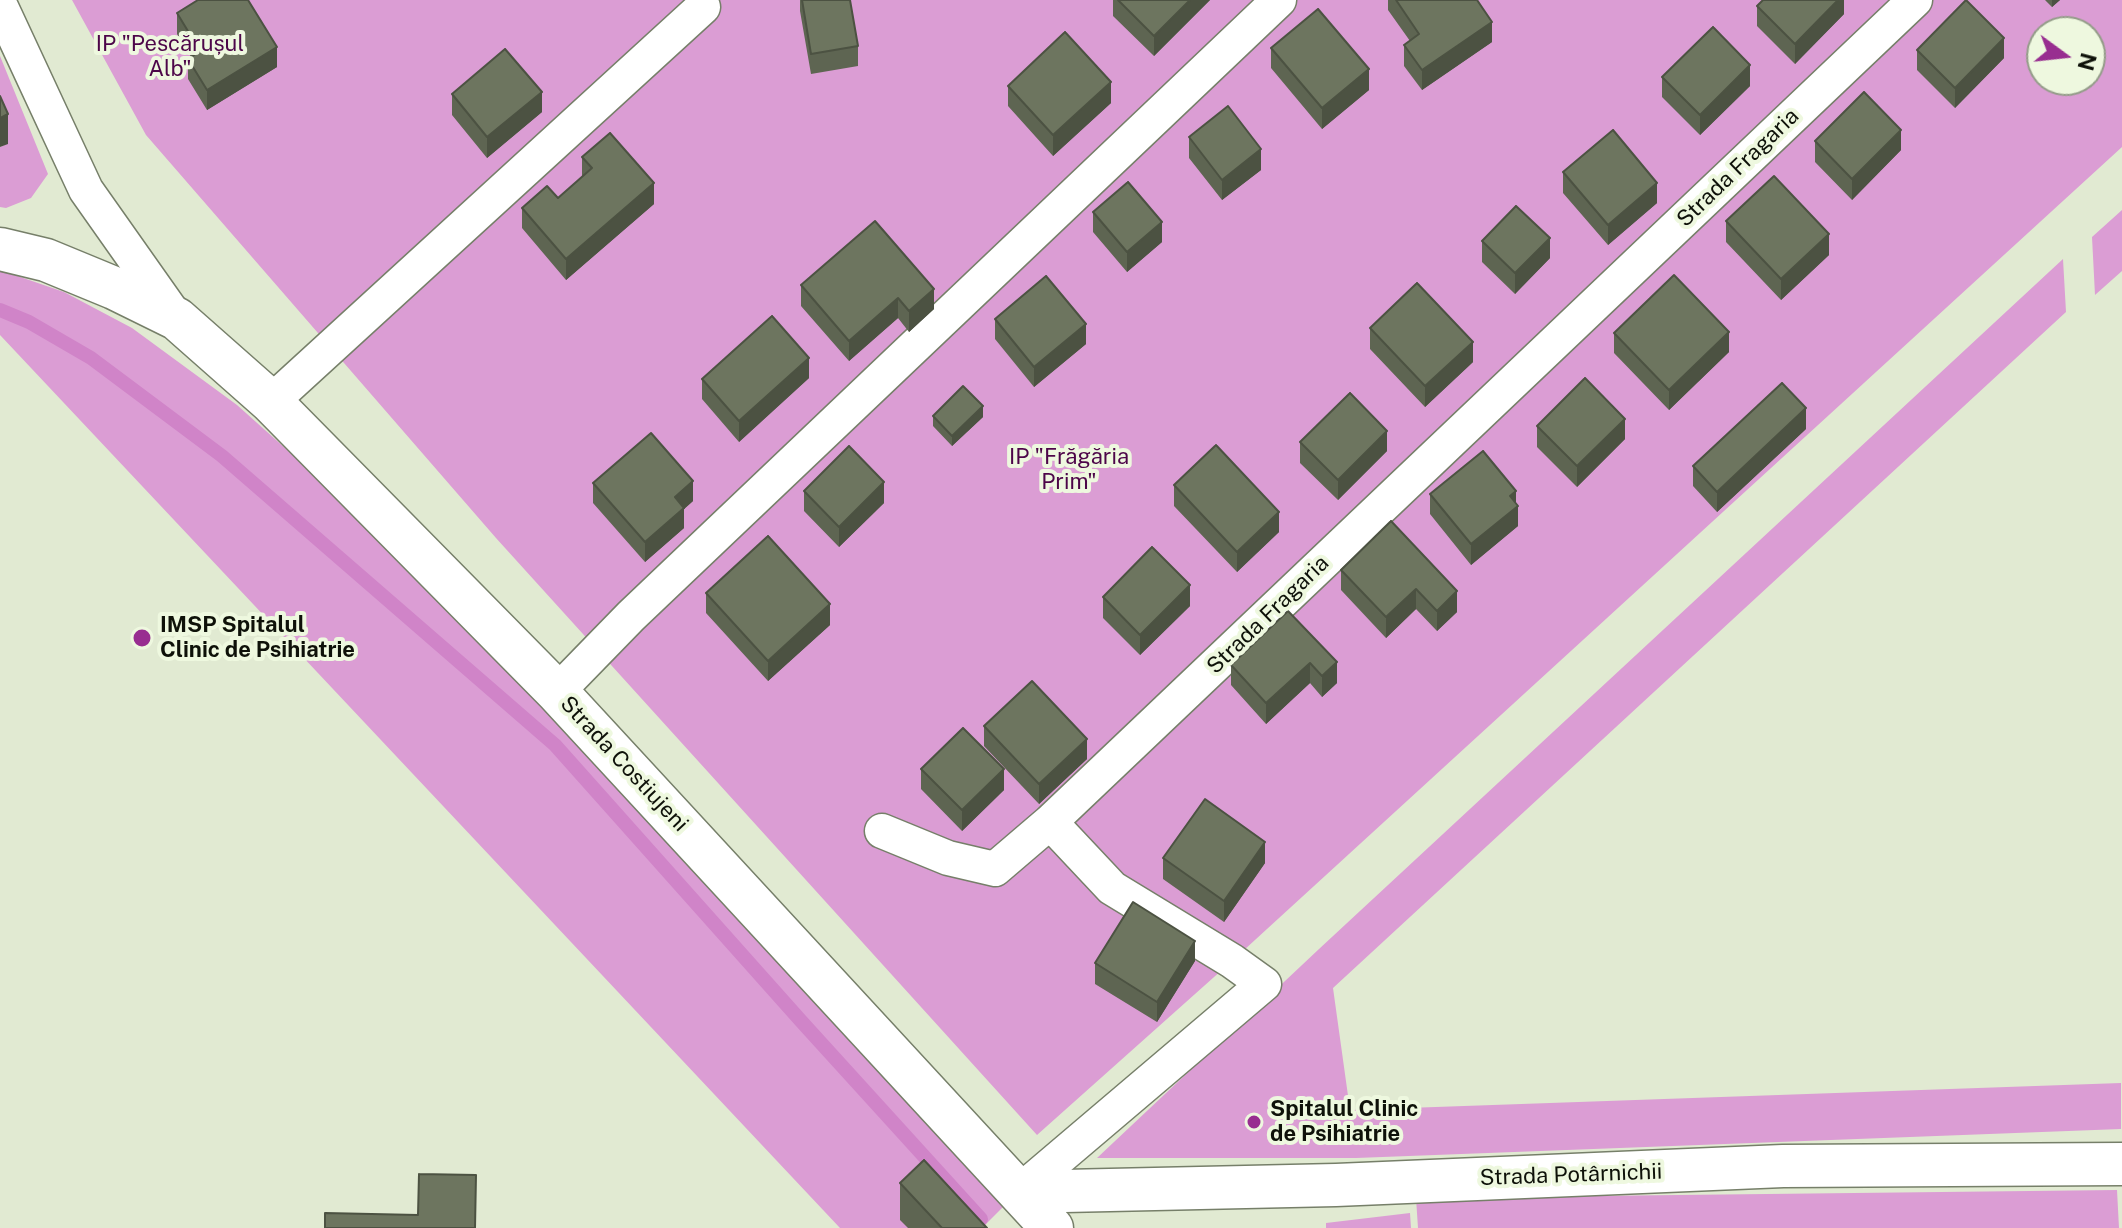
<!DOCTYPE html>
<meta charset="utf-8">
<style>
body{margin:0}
#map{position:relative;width:2122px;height:1228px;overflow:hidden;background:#e1ead2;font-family:"Public Sans",sans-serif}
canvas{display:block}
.north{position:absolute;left:2026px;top:16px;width:80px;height:80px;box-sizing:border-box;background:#eef8df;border:2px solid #949c89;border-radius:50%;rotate:105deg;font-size:22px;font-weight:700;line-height:32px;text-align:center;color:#0e1109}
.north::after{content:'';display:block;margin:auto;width:28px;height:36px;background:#982e90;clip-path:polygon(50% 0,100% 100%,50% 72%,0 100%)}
</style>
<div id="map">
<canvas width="2122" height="1228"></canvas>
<div class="north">N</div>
</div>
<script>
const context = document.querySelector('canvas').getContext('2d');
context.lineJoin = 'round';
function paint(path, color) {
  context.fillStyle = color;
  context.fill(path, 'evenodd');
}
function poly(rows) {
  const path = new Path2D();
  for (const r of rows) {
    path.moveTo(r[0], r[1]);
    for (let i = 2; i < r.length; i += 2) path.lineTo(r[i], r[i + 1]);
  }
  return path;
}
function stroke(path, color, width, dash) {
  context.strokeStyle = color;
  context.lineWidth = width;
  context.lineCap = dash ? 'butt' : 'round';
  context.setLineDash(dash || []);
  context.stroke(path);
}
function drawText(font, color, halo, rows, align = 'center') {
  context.font = font + ' "Public Sans",sans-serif';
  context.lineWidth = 8;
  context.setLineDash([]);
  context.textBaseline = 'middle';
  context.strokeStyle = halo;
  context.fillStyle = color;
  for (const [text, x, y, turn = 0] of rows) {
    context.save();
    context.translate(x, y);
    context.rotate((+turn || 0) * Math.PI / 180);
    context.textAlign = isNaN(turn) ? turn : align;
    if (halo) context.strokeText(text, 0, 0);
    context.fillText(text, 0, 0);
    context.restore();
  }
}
paint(poly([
 [72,0,2122,0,2122,147,1232,961,1037,1135,496,538,146,135],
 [2042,32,2090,32,2090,80,2042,80],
 [0,56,48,174,31,198,6,208,0,207,0,147,8,143,0,125],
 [2122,210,2122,271,2095,295,2092,237],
 [2063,259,2066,312,1333,988,1350,1110,2121,1083,2121,1129,1356,1158,1097,1158,1319,949],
 [0,270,64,292,132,328,237,405,332,490,537,696,1006,1204,982,1228,840,1228,0,335],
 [2117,1190,2119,1228,1418,1228,1416,1198],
 [1410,1213,1411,1228,1326,1228,1326,1223]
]), '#db9dd4');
stroke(poly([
 [0,310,29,322,91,358,222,456,555,745,801,1021,981,1219]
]), '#d084c8', 14);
const minor = poly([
 [0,5,86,190,177,319],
 [271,402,703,7],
 [557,692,631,616,1279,0],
 [882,831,948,858,995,869,1050,822],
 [1019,1192,1264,984,1232,961,1112,888,1050,822,1915,0]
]);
const tertiary = poly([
 [0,249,46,260,114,288,177,319,271,402,557,692,1052,1228],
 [1019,1192,1336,1185,1783,1166,2122,1164]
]);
stroke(minor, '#767f69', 37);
stroke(tertiary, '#767f69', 45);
stroke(minor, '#fff', 34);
stroke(tertiary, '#fff', 42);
paint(poly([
 [800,0,850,0,858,46,858,66,811,74,800,11],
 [1113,0,1210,0,1154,56,1113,16],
 [1388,0,1477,0,1492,42,1422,90,1404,66,1404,45,1410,41,1388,10],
 [1844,0,1844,14,1795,64,1757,26,1757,6],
 [2045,0,2060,0,2052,7],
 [177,13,277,67,207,110,188,79,188,59,191,57,177,34],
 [1271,48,1369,90,1322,129,1271,68],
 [1917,50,2004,58,1955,108,1917,70],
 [1662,77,1750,86,1700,135,1662,97],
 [1008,86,1111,103,1053,156,1008,106],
 [452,94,542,112,487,158,452,115],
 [1189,137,1261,170,1222,200,1189,158],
 [1815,141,1901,150,1852,200,1815,162],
 [582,157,654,204,566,280,522,228,522,208,558,198,582,177],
 [1563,172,1657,203,1608,245,1563,193],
 [1093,212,1162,242,1127,272,1093,232],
 [875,221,934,309,909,332,898,318,849,361,801,306,801,285],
 [1726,221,1829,255,1781,300,1726,242],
 [1482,241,1550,258,1515,294,1482,262],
 [995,319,1086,344,1034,387,995,339],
 [1370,328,1473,362,1425,407,1370,349],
 [1614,333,1729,352,1669,410,1614,353],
 [809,378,739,442,702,399,702,379],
 [933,416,983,417,952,446,933,426],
 [1537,426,1625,439,1577,487,1537,447],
 [1806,429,1717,512,1693,486,1693,466],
 [1300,442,1387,451,1338,500,1300,463],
 [593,483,693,501,684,509,684,528,645,562,593,503],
 [1174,485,1279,532,1237,572,1174,506],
 [804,491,884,503,839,547,804,511],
 [1430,494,1516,503,1518,526,1471,565,1430,514],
 [1391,521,1457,612,1437,631,1416,609,1386,638,1341,590,1341,570],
 [706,593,830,625,768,681,706,613],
 [1103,597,1190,606,1140,655,1103,618],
 [1337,662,1337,683,1322,697,1310,683,1266,724,1231,685,1231,665],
 [984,726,1087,759,1039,804,984,746],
 [921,769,1004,790,962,831,921,789],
 [1163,858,1265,863,1224,922,1163,879],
 [1195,961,1157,1022,1095,984,1095,963],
 [900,1183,987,1228,908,1228,900,1220]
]), '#5e6552');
paint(poly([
 [1190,0,1210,0,1154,56,1154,36],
 [1838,0,1844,0,1844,14,1795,64,1795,44],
 [2052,0,2060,0,2052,7],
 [1492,22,1492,42,1422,90,1422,70],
 [2004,38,2004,58,1955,108,1955,88],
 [277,47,277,67,207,110,207,90],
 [1750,65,1750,86,1700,135,1700,115],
 [1369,69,1369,90,1322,129,1322,108],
 [1111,82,1111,103,1053,156,1053,135],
 [542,92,542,112,487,158,487,137],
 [8,114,8,144,0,147,0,118],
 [1901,130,1901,150,1852,200,1852,179],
 [1261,149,1261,170,1222,200,1222,180],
 [654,183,654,204,566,280,566,259],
 [1657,183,1657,203,1608,245,1608,225],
 [1162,222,1162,242,1127,272,1127,252],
 [1829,234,1829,255,1781,300,1781,279],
 [1550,238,1550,258,1515,294,1515,273],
 [934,289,934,309,909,332,909,311],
 [898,298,898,318,849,361,849,341],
 [1086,324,1086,344,1034,387,1034,367],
 [1729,332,1729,352,1669,410,1669,390],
 [1473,342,1473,362,1425,407,1425,386],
 [809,358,809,378,739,442,739,421],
 [983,406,983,417,952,446,952,436],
 [1806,408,1806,429,1717,512,1717,492],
 [1625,419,1625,439,1577,487,1577,466],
 [1387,431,1387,451,1338,500,1338,480],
 [693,481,693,501,684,509,684,528,645,562,645,542,675,497],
 [884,482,884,503,839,547,839,527],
 [1516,491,1516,508,1518,506,1518,526,1471,565,1471,544,1510,496],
 [1279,512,1279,532,1237,572,1237,552],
 [1190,585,1190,606,1140,655,1140,635],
 [1416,589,1416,609,1386,638,1386,617],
 [1457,591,1457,612,1437,631,1437,611],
 [830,604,830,625,768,681,768,661],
 [1337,662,1337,683,1322,697,1322,676],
 [1310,663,1310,683,1266,724,1266,703],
 [1087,739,1087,759,1039,804,1039,784],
 [1004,769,1004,790,962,831,962,810],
 [1265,842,1265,863,1224,922,1224,901],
 [1195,941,1195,961,1157,1022,1157,1002]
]), '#4c5242');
const building = poly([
 [198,0,248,0,277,47,207,90,188,59,200,51,177,13,198,0],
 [802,0,850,0,858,46,811,54,802,0],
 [1118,0,1190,0,1154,36,1118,0],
 [1396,0,1477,0,1492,22,1422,70,1404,45,1419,34,1396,0],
 [1763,0,1838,0,1795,44,1757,6,1763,0],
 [1966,0,2004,38,1955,88,1917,50,1966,0],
 [1318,9,1369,69,1322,108,1271,48,1318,9],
 [1713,27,1750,65,1700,115,1662,77,1713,27],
 [1065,32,1111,82,1053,135,1008,86,1065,32],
 [505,49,542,92,487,137,452,94,505,49],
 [1864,92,1901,130,1852,179,1815,141,1864,92],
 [0,96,8,114,0,118,0,96],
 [1228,106,1261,149,1222,180,1189,137,1228,106],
 [1613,130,1657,183,1608,225,1563,172,1613,130],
 [610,133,654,183,566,259,522,208,547,186,558,198,592,168,582,157,610,133],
 [1774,176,1829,234,1781,279,1726,221,1774,176],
 [1128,182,1162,222,1127,252,1093,212,1128,182],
 [1516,206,1550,238,1515,273,1482,241,1516,206],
 [875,221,934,289,909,311,898,298,849,341,801,285,875,221],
 [1674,275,1729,332,1669,390,1614,333,1674,275],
 [1046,276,1086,324,1034,367,995,319,1046,276],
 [1417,283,1473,342,1425,386,1370,328,1417,283],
 [772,316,809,358,739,421,702,379,772,316],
 [1585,378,1625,419,1577,466,1537,426,1585,378],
 [1782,383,1806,408,1717,492,1693,466,1782,383],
 [963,386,983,406,952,436,933,416,963,386],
 [1350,393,1387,431,1338,480,1300,442,1350,393],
 [651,433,693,481,675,497,684,508,645,542,593,483,651,433],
 [1216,445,1279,512,1237,552,1174,485,1216,445],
 [849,446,884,482,839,527,804,491,849,446],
 [1483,451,1516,491,1510,496,1518,506,1471,544,1430,494,1483,451],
 [1391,521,1457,591,1437,611,1416,589,1386,617,1341,570,1391,521],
 [768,536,830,604,768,661,706,593,768,536],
 [1152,547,1190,585,1140,635,1103,597,1152,547],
 [1288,611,1337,662,1322,676,1310,663,1266,703,1231,665,1288,611],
 [1032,681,1087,739,1039,784,984,726,1032,681],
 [963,728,1004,769,962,810,921,769,963,728],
 [1205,799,1265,842,1224,901,1163,858,1205,799],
 [1133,902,1195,941,1157,1002,1095,963,1133,902],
 [924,1160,987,1228,942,1228,900,1183,924,1160],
 [419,1174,476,1175,475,1228,325,1228,325,1213,418,1215,419,1174]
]);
paint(building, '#6d755f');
stroke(building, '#4c5242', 2);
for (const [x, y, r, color] of [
 [142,638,10,"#982e90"],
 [1254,1122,8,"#982e90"]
]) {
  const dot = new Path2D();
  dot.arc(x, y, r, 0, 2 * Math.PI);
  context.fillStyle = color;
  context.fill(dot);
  stroke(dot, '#eef8df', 3);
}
drawText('22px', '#4d0649', '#eef8df', [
 ["IP \"Pescărușul",170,44],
 ["Alb\"",170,69],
 ["IP \"Frăgăria",1069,457],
 ["Prim\"",1069,482]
]);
drawText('22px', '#0e1109', '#eef8df', [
 ["Strada Fragaria",1738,168,-44],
 ["Strada Fragaria",1268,615,-44],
 ["Strada Costiujeni",624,764,47],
 ["Strada Potârnichii",1571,1175,-2]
]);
drawText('bold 22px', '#0e1109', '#eef8df', [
 ["IMSP Spitalul",160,625],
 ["Clinic de Psihiatrie",160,650],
 ["Spitalul Clinic",1270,1109],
 ["de Psihiatrie",1270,1134]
], 'left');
</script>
